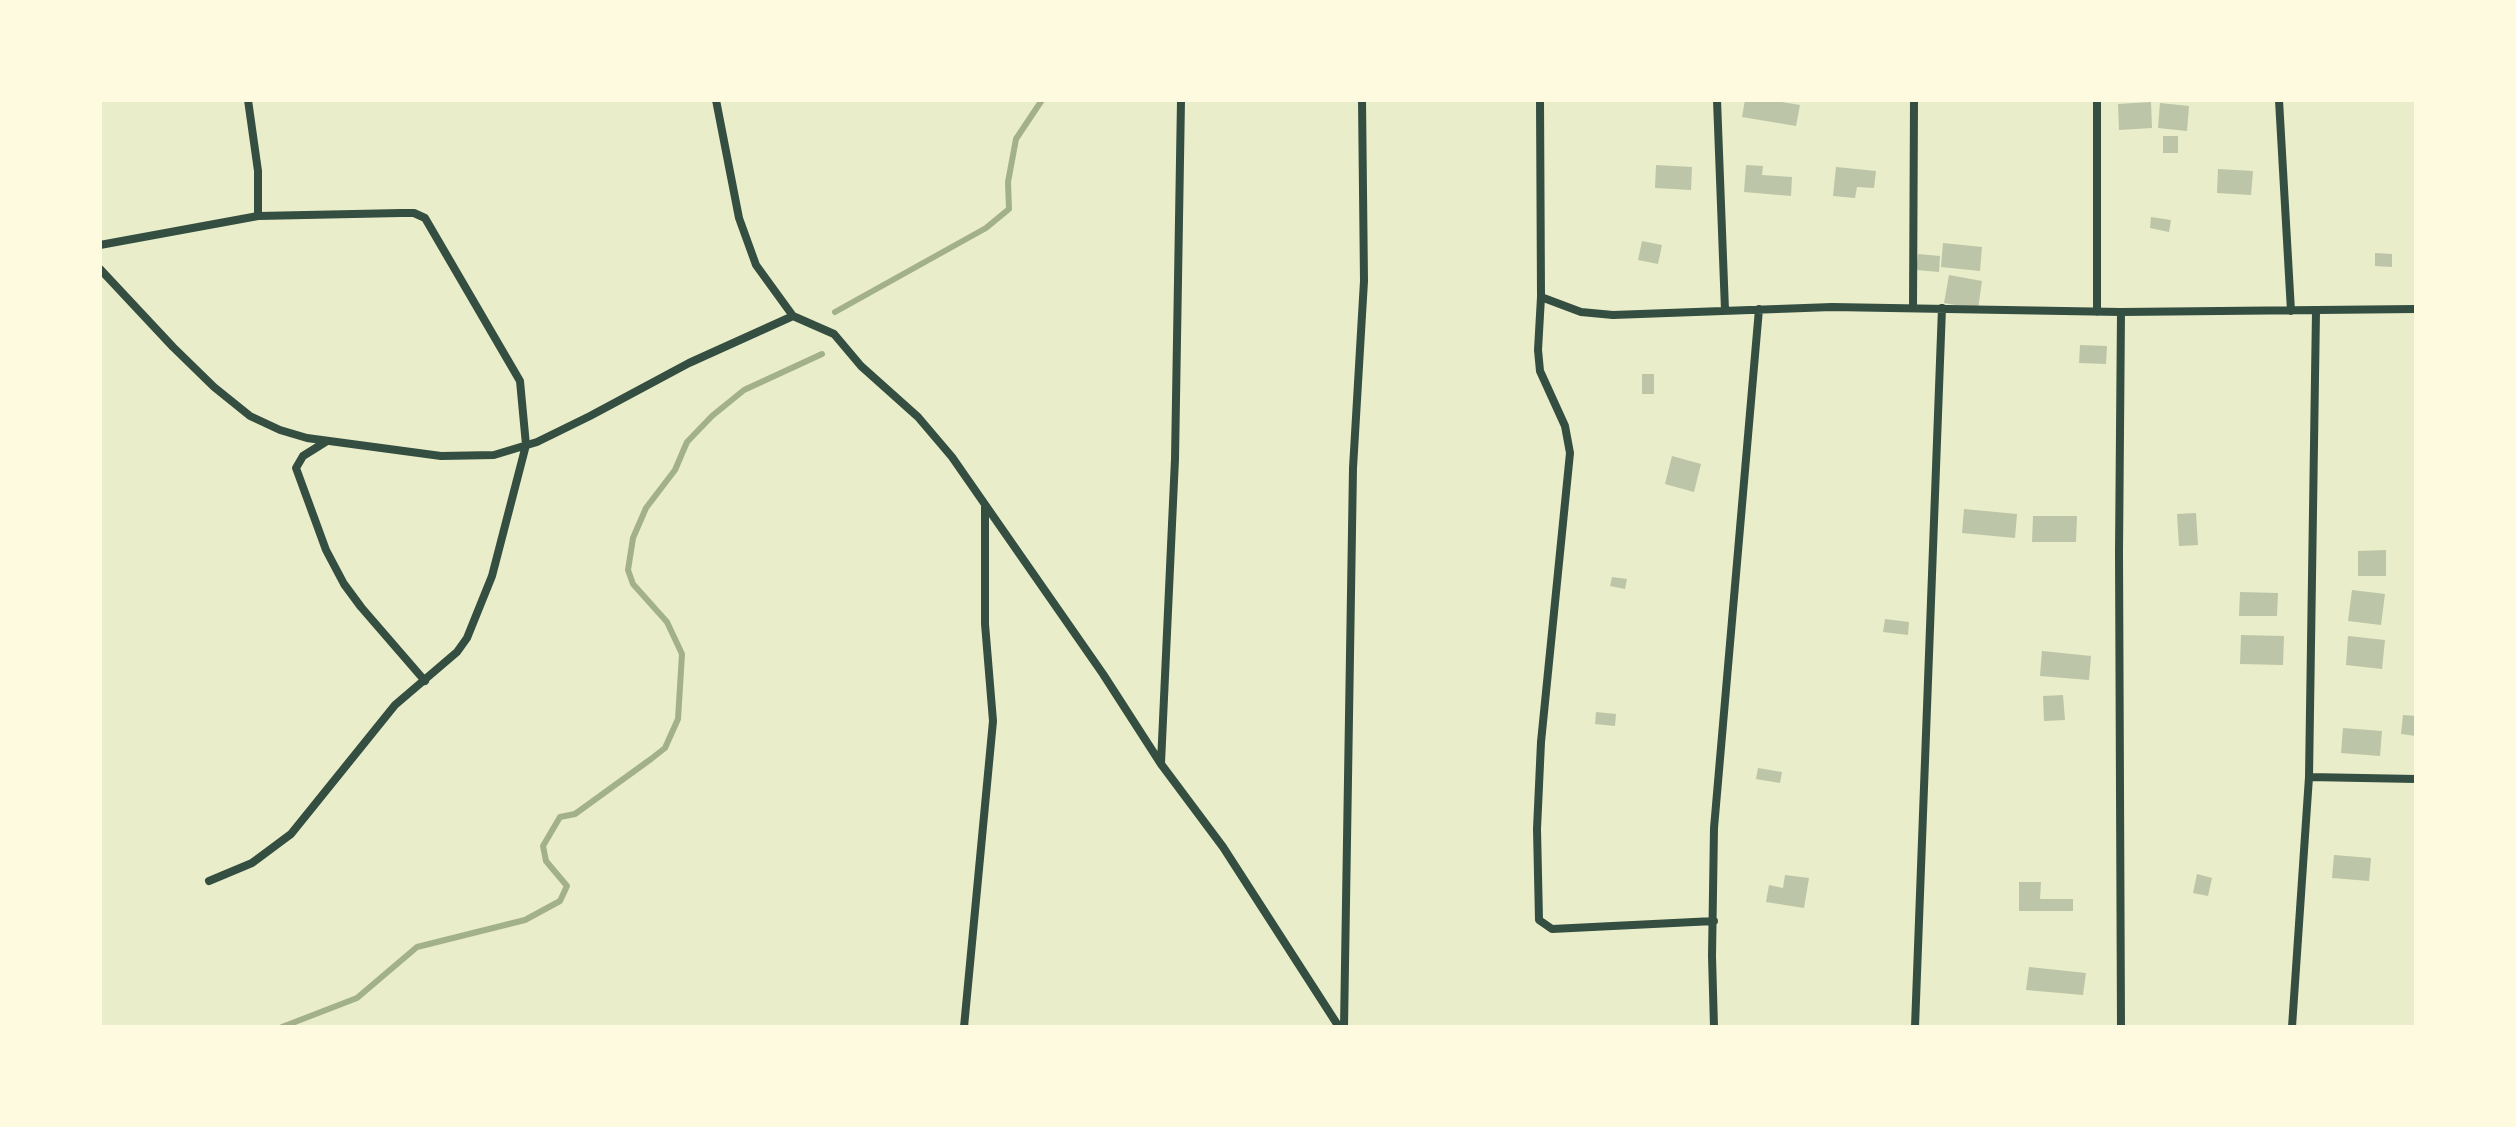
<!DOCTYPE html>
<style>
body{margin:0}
#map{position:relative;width:2516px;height:1127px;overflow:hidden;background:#e9edc9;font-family:"Archivo Narrow",sans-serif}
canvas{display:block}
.frame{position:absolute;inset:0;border:102px solid #fefae0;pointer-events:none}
</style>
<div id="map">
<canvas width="2516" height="1127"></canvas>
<div class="frame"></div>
</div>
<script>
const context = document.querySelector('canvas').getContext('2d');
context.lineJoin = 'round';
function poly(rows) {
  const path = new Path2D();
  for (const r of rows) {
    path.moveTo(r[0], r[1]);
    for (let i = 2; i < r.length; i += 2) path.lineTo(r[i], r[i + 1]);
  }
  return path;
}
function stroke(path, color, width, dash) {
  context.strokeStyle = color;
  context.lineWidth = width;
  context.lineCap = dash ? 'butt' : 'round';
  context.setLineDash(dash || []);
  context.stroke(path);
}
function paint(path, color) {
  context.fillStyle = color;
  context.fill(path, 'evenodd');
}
stroke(poly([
 [835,312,986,228,1009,209,1008,182,1016,139,1042,100],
 [282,1027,357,998,417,947,525,920,560,901,567,886,546,861,543,846,560,817,575,814,651,759,665,748,678,719,682,654,667,622,633,584,628,570,633,538,646,508,675,470,687,442,712,416,744,390,822,354]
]), '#a3b18a', 6);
paint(poly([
 [1745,100,1770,100,1800,105,1796,126,1742,117],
 [2151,102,2152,128,2119,130,2118,104],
 [2160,103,2189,106,2187,131,2158,128],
 [2163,136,2178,136,2178,153,2163,153],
 [1656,165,1692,167,1691,190,1655,188],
 [1746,165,1763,166,1762,175,1792,177,1791,196,1744,192],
 [1836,167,1876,171,1874,188,1857,187,1855,198,1833,196],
 [2218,169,2253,171,2251,195,2217,193],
 [2151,217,2171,220,2169,232,2150,228],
 [1642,241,1662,245,1658,264,1638,260],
 [1943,243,1982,247,1980,271,1941,267],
 [2375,253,2392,254,2392,267,2375,266],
 [1918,254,1940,256,1939,272,1916,270],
 [1949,275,1982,281,1978,309,1944,303],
 [2080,345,2107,346,2106,364,2079,363],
 [1642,374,1654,374,1654,394,1642,394],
 [1672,456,1701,464,1694,492,1665,484],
 [1964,509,2017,514,2015,538,1962,533],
 [2196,513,2198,545,2179,546,2177,514],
 [2033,516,2077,516,2076,542,2032,542],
 [2386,550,2386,576,2358,576,2358,551],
 [1612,577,1627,579,1625,589,1610,586],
 [2352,590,2385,594,2381,625,2348,621],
 [2240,592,2278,593,2277,616,2239,616],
 [1885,619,1909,622,1908,635,1883,632],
 [2241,635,2284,636,2283,665,2240,664],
 [2348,636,2385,640,2382,669,2346,665],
 [2042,651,2091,656,2089,680,2040,676],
 [2063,695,2065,720,2044,721,2043,696],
 [1596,712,1616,714,1615,726,1595,724],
 [2403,715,2416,716,2416,736,2401,734],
 [2343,728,2382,731,2380,756,2341,753],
 [1758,768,1782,772,1780,783,1756,779],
 [2334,855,2371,858,2369,881,2332,878],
 [2197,874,2212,878,2208,896,2193,893],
 [1785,875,1809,878,1804,908,1766,902,1769,885,1783,888],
 [2019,882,2041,882,2040,899,2073,899,2073,911,2019,911],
 [2029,967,2086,973,2083,995,2026,990]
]), '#bcc5a7');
stroke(poly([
 [716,100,739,218,756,265,793,316,834,334,861,366,918,417,952,457,1103,674,1161,764,1223,847,1339,1027],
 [1540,100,1541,297,1538,350,1540,371,1565,426,1570,453,1541,742,1537,829,1539,920,1552,929,1714,921],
 [1717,100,1725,310],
 [2097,100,2097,312],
 [2279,100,2291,311],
 [100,245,258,216,258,171,248,100],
 [100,269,173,347,214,387,250,416,280,430,307,438,441,456,494,455,537,442,590,416,689,363,793,316],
 [1541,297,1581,312,1613,315,1832,307,2121,312,2416,309],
 [1913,307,1914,100],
 [327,441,303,456,296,468,326,550,344,584,361,607,425,681],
 [1161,763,1175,459,1181,100],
 [2309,777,2416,779],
 [209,881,252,863,291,834,395,705,457,652,467,638,492,576,526,445,520,381,425,218,414,213,401,213,258,216],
 [964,1027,993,721,985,624,985,507],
 [1344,1027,1353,468,1364,281,1362,100],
 [1714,1027,1712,956,1714,828,1759,309],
 [1915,1027,1942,308],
 [2121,1027,2119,552,2121,312],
 [2292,1027,2309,777,2316,311]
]), '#344e41', 8);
</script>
